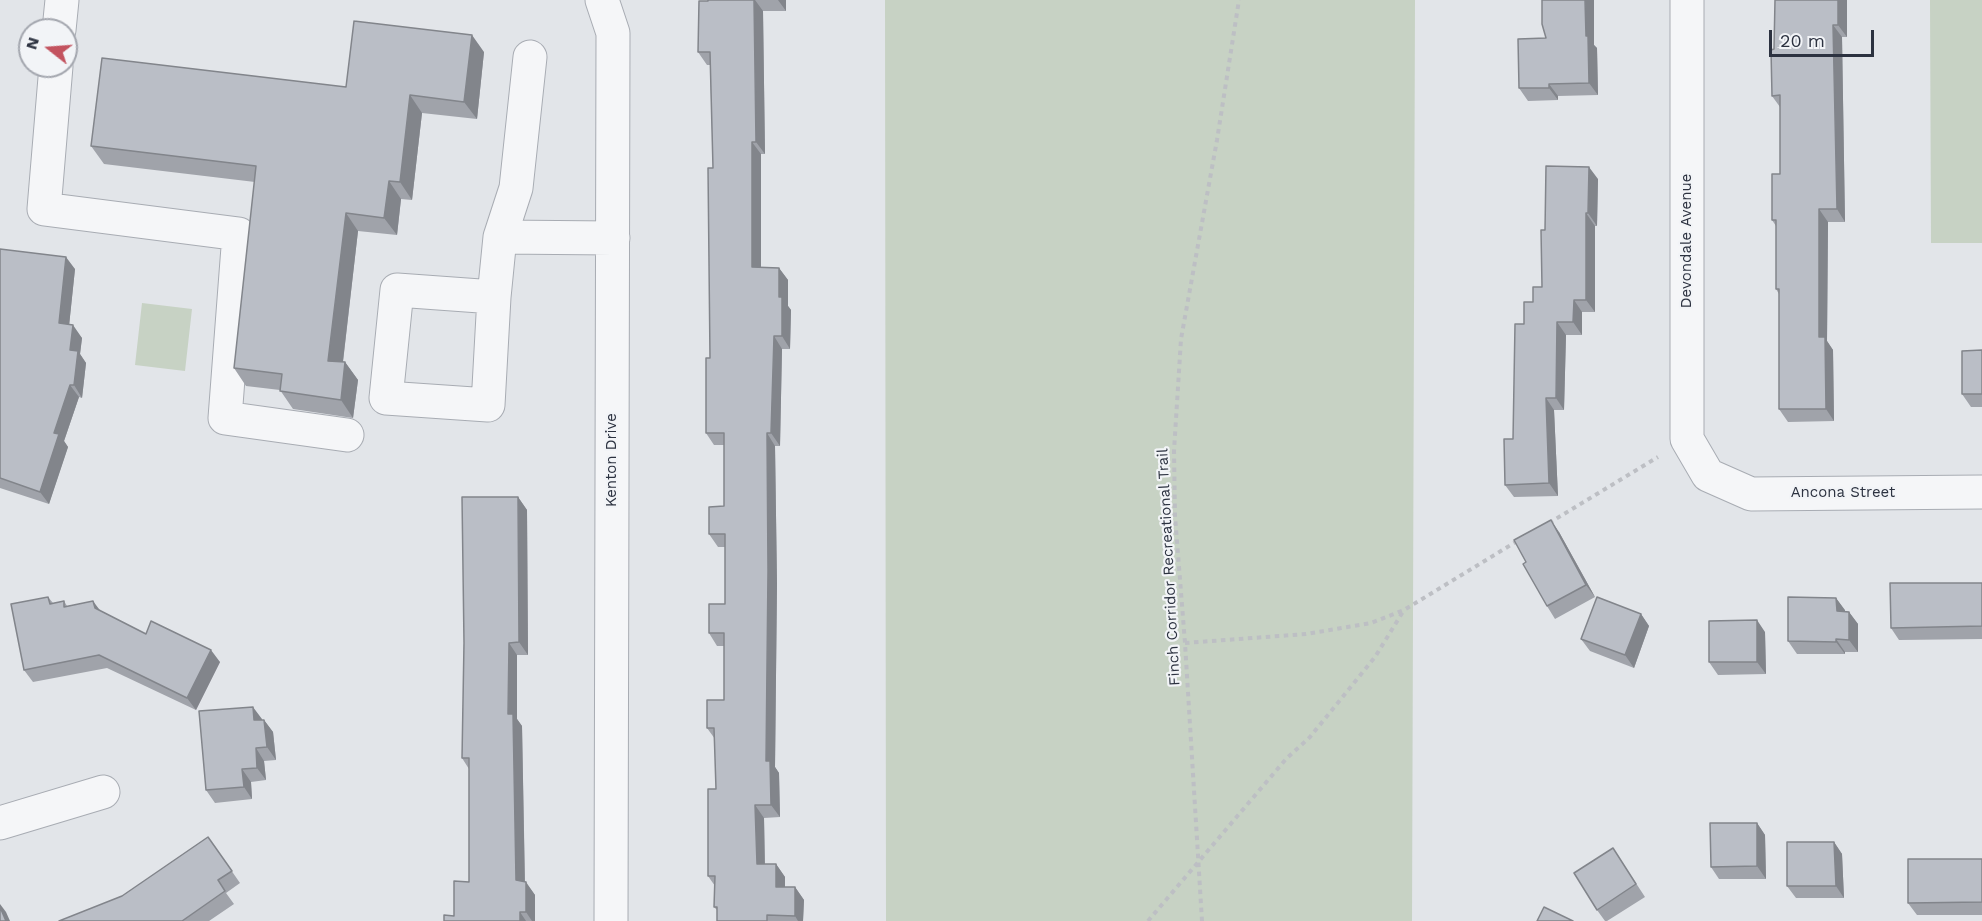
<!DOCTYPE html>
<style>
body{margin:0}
#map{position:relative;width:1982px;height:921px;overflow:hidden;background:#e2e5e9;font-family:"Work Sans",sans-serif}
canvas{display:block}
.north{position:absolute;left:18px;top:18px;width:60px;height:60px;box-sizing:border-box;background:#f2f4f7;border:2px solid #a3a6ae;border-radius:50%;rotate:287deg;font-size:16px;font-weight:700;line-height:24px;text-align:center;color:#2c3240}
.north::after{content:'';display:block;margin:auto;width:21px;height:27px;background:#c3535f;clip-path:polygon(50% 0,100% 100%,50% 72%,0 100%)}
.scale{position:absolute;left:1769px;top:30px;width:105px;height:27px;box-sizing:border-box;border:3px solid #2c3240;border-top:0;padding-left:8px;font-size:18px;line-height:21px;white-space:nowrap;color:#2c3240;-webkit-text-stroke:4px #f2f4f7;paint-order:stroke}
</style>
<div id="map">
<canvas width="1982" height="921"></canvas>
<div class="north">N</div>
<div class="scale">20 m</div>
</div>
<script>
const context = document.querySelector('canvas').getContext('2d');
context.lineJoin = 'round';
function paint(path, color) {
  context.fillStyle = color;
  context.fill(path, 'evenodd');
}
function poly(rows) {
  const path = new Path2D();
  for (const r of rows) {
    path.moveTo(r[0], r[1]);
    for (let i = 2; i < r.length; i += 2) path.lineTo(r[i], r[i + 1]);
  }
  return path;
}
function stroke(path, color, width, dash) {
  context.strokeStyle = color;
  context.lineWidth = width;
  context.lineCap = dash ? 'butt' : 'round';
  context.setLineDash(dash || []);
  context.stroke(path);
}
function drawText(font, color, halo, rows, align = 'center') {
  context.font = font + ' "Work Sans",sans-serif';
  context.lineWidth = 4.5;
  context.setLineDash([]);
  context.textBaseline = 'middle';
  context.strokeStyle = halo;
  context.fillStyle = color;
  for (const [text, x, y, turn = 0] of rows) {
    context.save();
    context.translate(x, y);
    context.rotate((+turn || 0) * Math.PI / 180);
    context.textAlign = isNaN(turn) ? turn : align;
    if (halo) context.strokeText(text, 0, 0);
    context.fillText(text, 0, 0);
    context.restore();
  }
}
paint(poly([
 [885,0,1415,0,1412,921,886,921],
 [1930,0,1982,0,1982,243,1931,243],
 [142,303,192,309,185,371,135,365]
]), '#c7d2c4');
const minor = poly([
 [602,0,613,33,611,921],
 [1687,0,1687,439,1708,475,1751,494,1982,492],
 [59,30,62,0],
 [56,66,44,209,239,234,225,418,347,435],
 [500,237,516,188,530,57],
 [494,297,397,290,386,398,488,405,494,297,500,237,613,238],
 [0,823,103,792]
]);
stroke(minor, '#a8acb3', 35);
stroke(poly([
 [1549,523,1658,457],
 [1185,643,1306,634,1371,623,1404,610,1519,540],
 [1148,921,1286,759,1310,737,1375,657,1404,610],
 [1202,921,1185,643,1175,516,1174,451,1181,339,1217,140,1239,0]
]), '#bdbfc4', 4, [4.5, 4.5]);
stroke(minor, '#f5f6f8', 33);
paint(poly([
 [708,0,786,0,786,11,763,11,765,154,761,154,761,267,779,268,788,280,788,306,791,310,790,349,782,349,780,446,775,446,777,584,775,767,779,773,780,817,764,818,765,864,776,864,785,877,785,887,795,887,804,900,803,921,717,921,717,910,714,907,715,886,708,876,716,789,715,739,707,728,724,700,724,646,717,646,709,633,725,604,725,547,718,547,709,534,724,506,724,445,714,445,706,433,710,358,713,168,710,65,707,65,698,52],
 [1847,0,1847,37,1842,37,1845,222,1828,222,1827,341,1833,350,1834,421,1788,422,1779,409,1779,294,1776,289,1776,226,1772,220,1780,174,1780,107,1772,96,1774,49],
 [1594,45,1597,48,1598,95,1558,96,1558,100,1528,101,1519,88],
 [484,52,477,119,422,113,412,200,401,199,397,235,358,231,343,362,345,362,358,380,353,418,293,409,280,390,246,386,234,368,255,182,104,164,91,146,346,87],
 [1598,179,1597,226,1595,226,1595,312,1582,312,1582,335,1566,335,1564,410,1554,410,1558,496,1514,497,1505,485,1513,439,1524,324,1533,302,1542,287,1545,230],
 [0,249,75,269,69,325,82,338,80,354,86,363,82,398,79,397,64,441,68,447,49,504,0,488],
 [1982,350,1982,407,1971,407,1962,394],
 [518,497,527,510,528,655,517,655,517,719,522,726,525,882,535,895,535,921,444,921,454,916,469,882,469,769,462,758,464,643],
 [1559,532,1595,597,1555,619,1547,606],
 [1982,583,1982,639,1899,640,1891,628],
 [48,597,53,603,64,601,67,606,101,611,146,634,220,662,196,710,107,668,33,682,24,670],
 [1836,598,1845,611,1849,612,1858,624,1858,652,1845,652,1845,654,1797,654,1788,641],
 [1641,614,1649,626,1634,668,1590,651,1581,639],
 [1765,632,1766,674,1718,675,1709,662],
 [264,720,273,732,276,760,264,761,266,780,251,782,252,799,215,803,206,790],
 [1757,823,1765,835,1766,879,1719,879,1711,867],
 [208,837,240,883,226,893,234,904,209,921,59,921,122,896],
 [1834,842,1842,854,1844,898,1796,898,1787,886],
 [1613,848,1645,897,1607,921,1605,921,1597,910],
 [1982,859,1982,915,1917,915,1908,903]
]), '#a0a3aa');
paint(poly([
 [754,0,755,0,763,11,765,154,756,142],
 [778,0,786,0,786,11],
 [1585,0,1594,0,1594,45,1597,48,1598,95,1589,83,1586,36],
 [1838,0,1847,0,1847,37,1838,25],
 [1833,25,1842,37,1845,222,1837,209],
 [472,35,484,52,477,119,464,102],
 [1549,84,1558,96,1558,100,1549,88],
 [410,95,422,113,412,200,400,182],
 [752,142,761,154,761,280,752,267],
 [1589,167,1598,179,1597,226,1588,213],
 [389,181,401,199,397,235,384,218],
 [1819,209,1828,222,1827,341,1833,350,1834,421,1826,409,1819,337],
 [346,213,358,231,341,378,328,361],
 [1586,213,1595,226,1595,312,1586,300],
 [66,257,75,269,68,336,59,323],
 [779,268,788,280,788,306,791,310,790,349,782,336,779,297],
 [1574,300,1582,312,1582,335,1573,322],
 [1557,322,1566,335,1564,410,1556,398],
 [73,325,82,338,80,354,86,363,82,398,74,385,70,350],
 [774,336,782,349,780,446,771,433],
 [345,362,358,380,353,418,341,400],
 [70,385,79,397,64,441,68,447,49,504,40,492,54,433],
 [1546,398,1554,410,1558,496,1549,483],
 [767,433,775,446,777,584,775,767,779,773,780,817,771,805,766,761],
 [518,497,527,510,528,655,519,642],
 [1551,520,1559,532,1595,597,1586,585],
 [1836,598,1845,610,1845,624,1837,611],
 [93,601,102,613,95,608],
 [1849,612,1858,624,1858,652,1849,640],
 [1641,614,1649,626,1634,668,1625,655],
 [1757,620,1765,632,1766,674,1757,662],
 [1836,639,1845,652,1845,654,1836,642],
 [509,643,517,655,517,719,522,726,525,893,516,880,508,714],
 [211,650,220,662,196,710,187,698],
 [253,707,262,719,263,733,254,720],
 [264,720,273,732,276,760,267,747],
 [256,748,264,761,266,780,257,768],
 [242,769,251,782,252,799,244,787],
 [755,805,764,818,765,877,757,864],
 [1757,823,1765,835,1766,879,1757,866],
 [1834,842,1842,854,1844,898,1836,886],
 [776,864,785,877,785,900,776,887],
 [526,882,535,895,535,921,532,921,526,912],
 [795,887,804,900,803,921,798,921,795,916],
 [0,904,6,912,10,921,6,921,0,907],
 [520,912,526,921,520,921]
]), '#82858b');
const building = poly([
 [708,0,754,0,756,142,752,142,752,267,779,268,779,297,782,297,782,336,774,336,771,433,767,433,768,571,766,761,770,761,771,805,755,805,757,864,776,864,776,887,795,887,795,916,767,915,767,921,717,921,717,907,714,907,715,876,708,876,708,789,716,789,714,728,707,728,707,700,724,700,724,633,709,633,709,604,725,604,725,534,709,534,709,507,724,506,724,433,706,433,706,358,710,358,708,168,713,168,710,52,698,52,699,1,708,1,708,0],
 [1542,0,1585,0,1586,36,1588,36,1589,83,1549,84,1549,88,1519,88,1518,39,1546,38,1542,24,1542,0],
 [1775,0,1838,0,1838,25,1833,25,1837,209,1819,209,1819,337,1825,337,1826,409,1779,409,1779,289,1776,289,1776,220,1772,220,1772,174,1780,174,1780,95,1772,96,1771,50,1774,49,1775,0],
 [354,21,472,35,464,102,410,95,400,182,389,181,384,218,346,213,328,361,345,362,341,400,280,391,282,374,234,368,256,166,91,146,102,58,346,87,354,21],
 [1546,166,1589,167,1588,213,1586,213,1586,300,1574,300,1573,322,1557,322,1556,398,1546,398,1549,483,1505,485,1504,439,1513,439,1515,324,1524,324,1524,302,1533,302,1533,287,1542,287,1541,230,1545,230,1546,166],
 [0,249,66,257,59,323,73,325,70,350,78,351,74,385,70,385,54,433,59,434,40,492,0,478,0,249],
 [1982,350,1982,394,1962,394,1962,351,1982,350],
 [462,497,518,497,519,642,509,643,508,714,513,714,516,880,526,882,526,912,520,912,520,921,444,921,444,915,454,916,454,881,469,882,469,758,462,758,464,643,462,497],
 [1551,520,1586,585,1547,606,1523,564,1526,562,1514,540,1551,520],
 [1890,583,1982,583,1982,626,1891,628,1890,583],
 [48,597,50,604,64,601,64,607,93,601,95,608,146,634,151,621,211,650,187,698,99,655,24,670,11,604,48,597],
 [1597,597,1641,614,1625,655,1581,639,1597,597],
 [1788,597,1836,598,1837,611,1849,612,1849,640,1836,639,1836,642,1788,641,1788,597],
 [1757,620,1757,662,1709,662,1709,621,1757,620],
 [253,707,254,720,264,720,267,747,256,748,257,768,242,769,244,787,206,790,199,711,253,707],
 [1710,823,1757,823,1757,866,1711,867,1710,823],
 [208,837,232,871,218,880,225,891,182,921,59,921,122,896,208,837],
 [1787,842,1834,842,1836,886,1787,886,1787,842],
 [1613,848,1636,884,1597,910,1574,873,1613,848],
 [1908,859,1982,859,1982,902,1908,903,1908,859],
 [0,907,6,921,0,921,0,907],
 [1544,907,1573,921,1537,921,1544,907]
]);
paint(building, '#babec6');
stroke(building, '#82858b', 1.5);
drawText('15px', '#2c3240', '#f2f4f7', [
 ["Devondale Avenue",1687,241,-90],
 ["Kenton Drive",612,460,-90],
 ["Ancona Street",1843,493],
 ["Finch Corridor Recreational Trail",1169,567,-93]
]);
</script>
